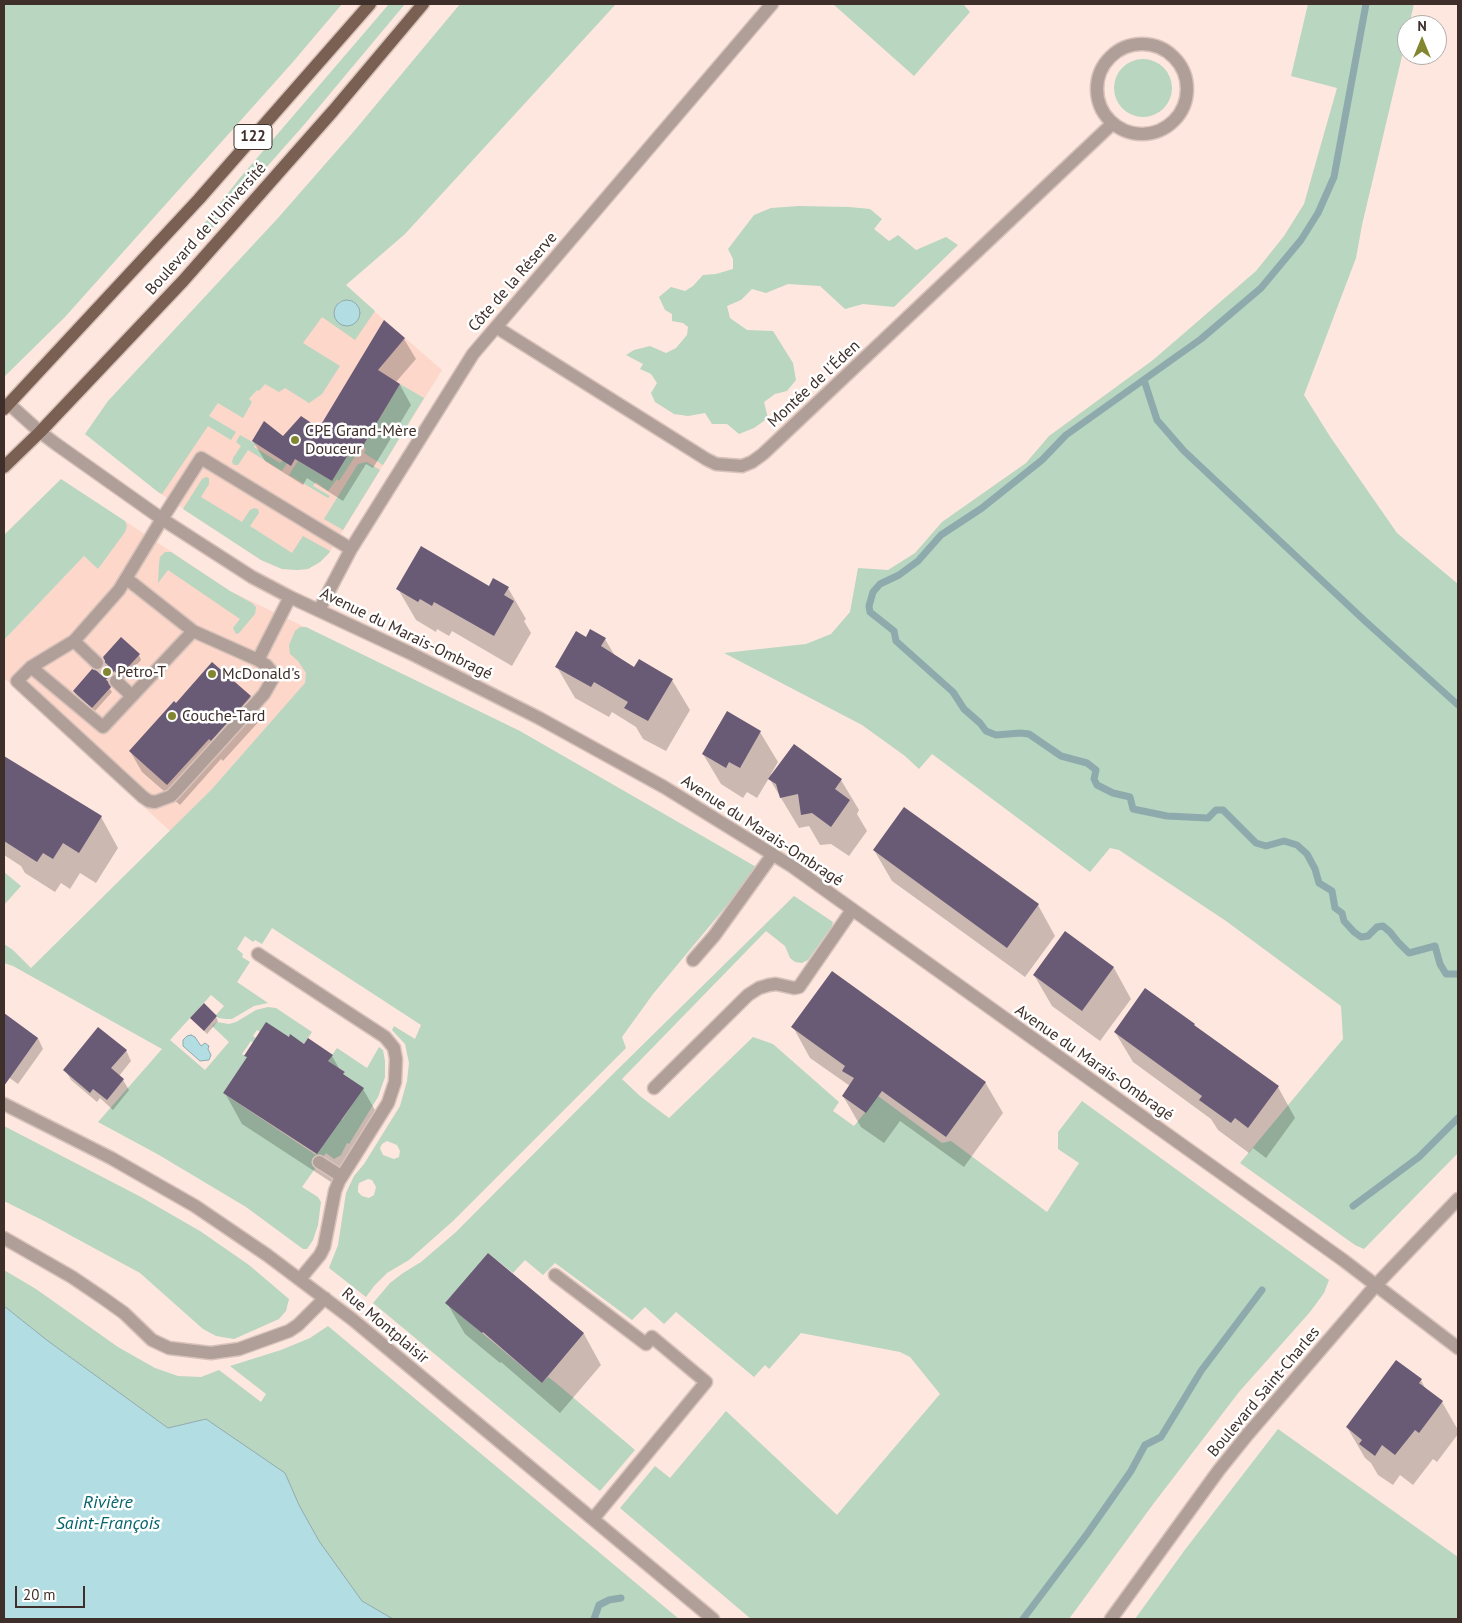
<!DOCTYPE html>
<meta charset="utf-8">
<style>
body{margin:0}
#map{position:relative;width:1462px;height:1623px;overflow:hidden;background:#fee7de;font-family:"PT Sans",sans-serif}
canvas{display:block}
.frame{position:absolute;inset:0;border:5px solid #3e2f2a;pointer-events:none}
.north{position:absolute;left:1397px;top:15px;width:50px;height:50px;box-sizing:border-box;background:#fff;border:1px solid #b2acaa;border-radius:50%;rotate:0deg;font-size:14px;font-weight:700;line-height:20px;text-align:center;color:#3e2f2a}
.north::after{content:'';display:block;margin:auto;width:18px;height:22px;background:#838630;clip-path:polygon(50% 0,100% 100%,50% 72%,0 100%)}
.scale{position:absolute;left:15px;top:1586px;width:70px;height:22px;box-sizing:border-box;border:2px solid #3e2f2a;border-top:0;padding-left:6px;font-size:15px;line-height:18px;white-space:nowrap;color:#3e2f2a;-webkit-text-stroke:4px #fff;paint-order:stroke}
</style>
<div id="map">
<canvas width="1462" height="1623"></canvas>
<div class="frame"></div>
<div class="north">N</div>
<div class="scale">20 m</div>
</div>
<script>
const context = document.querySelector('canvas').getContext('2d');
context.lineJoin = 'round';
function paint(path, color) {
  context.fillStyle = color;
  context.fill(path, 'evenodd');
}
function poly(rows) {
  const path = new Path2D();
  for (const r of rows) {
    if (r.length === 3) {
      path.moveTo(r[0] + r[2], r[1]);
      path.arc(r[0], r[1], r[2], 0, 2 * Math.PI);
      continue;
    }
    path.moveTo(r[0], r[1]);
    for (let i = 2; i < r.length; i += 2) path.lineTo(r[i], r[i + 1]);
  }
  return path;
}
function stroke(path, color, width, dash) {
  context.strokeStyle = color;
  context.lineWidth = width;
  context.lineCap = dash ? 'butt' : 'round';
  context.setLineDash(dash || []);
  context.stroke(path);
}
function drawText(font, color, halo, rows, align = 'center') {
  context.font = font + ' "PT Sans",sans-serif';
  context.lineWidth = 5;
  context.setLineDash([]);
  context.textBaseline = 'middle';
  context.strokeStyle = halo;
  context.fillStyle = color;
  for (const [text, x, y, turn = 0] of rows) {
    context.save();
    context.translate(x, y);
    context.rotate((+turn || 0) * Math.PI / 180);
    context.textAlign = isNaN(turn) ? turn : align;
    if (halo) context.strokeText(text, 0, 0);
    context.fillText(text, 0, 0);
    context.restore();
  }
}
paint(poly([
 [345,286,442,370,329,553,320,562,308,569,297,570,282,569,261,560,158,492,228,388,249,399],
 [125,521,230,591,340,644,211,790,170,831,4,678,4,640,84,556,98,569,127,526]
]), '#fcd7ca');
paint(poly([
 [4,4,342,4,292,63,65,317,4,377],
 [389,4,405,4,303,126,202,240,196,234,239,179],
 [460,4,616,4,405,234,346,285,375,311,355,340,322,317,303,343,340,366,322,394,309,403,285,388,279,392,265,384,259,391,257,390,249,399,252,402,243,418,218,403,209,416,236,432,231,440,208,426,162,494,158,492,85,434,108,401,278,218,355,130],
 [345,300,356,303,360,315,358,319,352,325,343,325,334,315,335,307,340,301],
 [833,4,964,4,964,5,970,12,914,76],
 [1308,4,1414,4,1409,25,1407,25,1407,35,1362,225,1356,258,1304,395,1331,438,1397,533,1458,584,1458,1153,1364,1249,1355,1245,1240,1163,1343,1039,1341,1006,1226,921,1119,850,1110,848,1090,872,932,754,919,769,905,756,862,725,724,653,806,644,831,634,850,612,858,568,888,570,915,553,942,522,1026,463,1049,436,1153,360,1256,271,1284,236,1304,204,1337,88,1291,76],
 [1143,88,29],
 [799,206,849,207,870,209,882,219,874,229,889,241,898,235,916,250,946,237,958,245,894,307,863,304,845,309,820,286,788,284,766,293,752,289,741,300,727,306,730,318,747,330,773,331,793,363,796,380,787,391,775,394,764,402,768,418,754,428,739,434,727,424,712,424,705,413,688,416,674,414,655,402,651,393,657,383,651,374,640,369,643,364,626,355,634,350,650,346,666,353,676,348,687,335,688,327,683,323,672,321,672,314,665,310,659,297,671,287,685,291,693,286,703,275,716,274,733,269,733,259,728,249,754,215,771,208],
 [400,384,424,398,383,465,364,453,366,449,363,446],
 [240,435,256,444,254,447,280,463,283,460,287,463,282,471,248,450,238,465,234,465,232,462,233,458,241,446,236,442],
 [350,451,356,455,339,481,337,479,328,491,316,482,313,486,330,496,328,498,289,475,298,461,332,481],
 [367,462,380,470,343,530,324,519,358,464],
 [206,477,209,478,209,484,201,497,242,522,250,510,254,508,258,509,259,513,250,526,292,553,303,536,330,551,329,553,320,562,308,569,297,570,282,569,261,560,183,509,202,479],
 [61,479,125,521,127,526,125,532,98,569,84,556,4,640,4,535],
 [165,552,171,552,230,591,252,603,256,607,255,614,239,633,236,634,233,628,240,619,168,570,158,583,159,564,160,557],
 [300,627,306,627,520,731,758,868,653,994,622,1037,626,1048,453,1221,409,1260,387,1273,374,1286,366,1297,329,1268,338,1245,346,1193,354,1176,364,1164,400,1106,407,1081,409,1063,405,1044,392,1030,394,1026,415,1039,421,1025,272,928,262,944,255,940,253,942,245,936,237,949,243,954,242,957,250,962,237,982,268,1003,254,1006,232,1019,226,1019,218,1018,216,1015,224,1006,211,995,170,1040,205,1070,229,1042,212,1026,217,1022,229,1024,236,1022,256,1010,268,1007,276,1008,312,1032,304,1044,290,1035,289,1037,260,1032,257,1030,253,1036,256,1038,253,1043,251,1041,242,1054,247,1057,223,1093,316,1155,338,1117,342,1120,363,1088,343,1075,345,1072,328,1061,337,1048,367,1068,379,1047,383,1050,385,1061,385,1077,378,1097,349,1144,347,1143,341,1155,334,1159,326,1153,302,1187,318,1197,321,1202,318,1225,313,1240,307,1249,303,1249,246,1207,159,1155,98,1122,162,1049,13,966,4,963,4,944,13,950,31,968,211,790,305,683,306,673,298,661,290,654,289,645,295,631],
 [387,1141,397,1145,400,1151,399,1157,394,1159,383,1155,380,1148,382,1144],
 [368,1179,372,1180,376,1187,374,1195,369,1198,362,1196,358,1192,358,1187,359,1183],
 [4,872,21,886,4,905],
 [794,896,833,922,832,926,808,960,802,963,795,962,790,958,785,946,766,931,622,1079,640,1096,669,1118,753,1037,773,1044,839,1102,833,1111,854,1126,878,1096,942,1143,951,1141,1047,1212,1079,1163,1058,1149,1058,1132,1082,1101,1329,1280,1324,1293,1310,1312,1239,1392,1154,1503,1069,1619,751,1619,620,1508,655,1466,670,1478,726,1411,837,1515,940,1394,910,1357,900,1352,801,1333,769,1369,765,1365,754,1377,676,1312,664,1324,645,1307,632,1320,555,1263,543,1275,525,1260,513,1273,488,1253,446,1303,542,1383,548,1377,556,1383,635,1450,600,1491,373,1303,390,1283,403,1273,421,1262,456,1232,616,1071],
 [4,1126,141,1197,200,1231,249,1265,289,1299,286,1311,279,1319,234,1339,216,1336,203,1329,140,1273,44,1221,4,1201],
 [4,1270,36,1289,118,1347,155,1368,178,1376,201,1377,219,1370,261,1402,266,1394,230,1366,281,1350,310,1338,328,1326,679,1619,393,1619,362,1601,319,1541,299,1505,285,1473,206,1419,168,1428,48,1341,4,1306],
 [1278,1429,1458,1557,1458,1619,1135,1619,1184,1551]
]), '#b8d6c0');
const water = poly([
 [347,313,13],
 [191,1035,195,1037,201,1046,205,1043,209,1046,208,1049,211,1055,209,1060,200,1061,183,1046,183,1040,187,1036,191,1035],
 [4,1306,48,1341,168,1428,206,1419,285,1473,299,1505,319,1541,362,1601,393,1619,4,1619,4,1306]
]);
paint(water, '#b2dee3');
stroke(water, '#8faaac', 1);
paint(poly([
 [404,339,416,359,396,382,400,385,411,405,373,468,366,464,343,501,307,478,303,485,265,461,253,441,284,438,320,429],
 [489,587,508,588,526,619,524,621,531,633,512,666,452,631,449,636,437,629,436,632,416,620,398,589],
 [586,638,605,639,615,656,635,668,672,680,690,710,666,751,643,739,636,727,612,712,609,717,575,698,557,667],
 [139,655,141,660,124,679,117,677,112,681,110,689,112,692,95,711,77,696,74,691,99,672],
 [250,697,262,718,223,761,221,759,180,805,142,772,130,751,176,705],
 [760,732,778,762,771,774,773,775,841,780,859,810,857,814,867,831,849,856,831,844,820,845,809,826,799,828,769,778,757,798,747,792,743,798,721,784,703,754],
 [4,757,101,817,118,848,96,883,80,873,70,889,61,883,55,892,25,873,21,866,4,855],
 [874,850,1038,905,1055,936,1025,977,892,881],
 [1065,933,1114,968,1131,999,1100,1041,1052,1006,1034,975],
 [216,1017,218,1021,207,1034,192,1018],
 [9,1018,38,1038,43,1049,18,1084,4,1074,4,1026],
 [1194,1025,1196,1029,1278,1087,1295,1118,1266,1158,1253,1148,1249,1153,1218,1130,1211,1119,1133,1062,1115,1032],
 [793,1027,985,1082,1003,1113,964,1167,900,1121,884,1143,861,1127,843,1096,850,1086,810,1058],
 [289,1038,332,1056,340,1070,347,1079,363,1089,380,1119,334,1184,242,1124,225,1093,247,1058,246,1056],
 [126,1050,131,1061,119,1076,123,1080,129,1090,113,1110,100,1098,97,1102,71,1080,65,1070],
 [488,1255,584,1334,601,1365,560,1413,501,1362,500,1363,465,1334,447,1303],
 [1421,1380,1426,1390,1442,1402,1458,1430,1458,1434,1437,1462,1433,1459,1413,1485,1400,1475,1393,1485,1378,1475,1371,1463,1365,1458,1347,1427]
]), '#0003');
stroke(poly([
 [1366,4,1334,177,1318,213,1301,240,1261,288,1201,339,1066,435,1042,460,982,508,941,535,918,561,899,575,880,584,873,592,869,606,870,612,894,631,896,641,953,692,964,709,980,723,986,731,996,735,1020,733,1029,734,1061,756,1087,763,1096,770,1094,779,1097,785,1113,793,1130,797,1133,809,1167,816,1208,818,1216,810,1223,810,1256,843,1266,846,1284,841,1297,845,1307,854,1315,869,1319,883,1332,891,1335,908,1342,913,1344,921,1354,932,1361,937,1368,936,1377,927,1383,926,1390,932,1398,942,1409,953,1435,946,1440,964,1446,974,1458,974],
 [1144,380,1157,420,1184,451,1365,621,1458,705],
 [1353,1206,1419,1157,1458,1118],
 [594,1619,599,1605,609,1600,621,1598],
 [1023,1619,1087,1534,1131,1471,1145,1445,1161,1437,1201,1371,1262,1290]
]), '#8faaac', 7);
paint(poly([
 [384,320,405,338,378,370,400,384,361,449,354,445,332,481,295,459,291,466,252,441,264,421,283,436,301,416,319,428],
 [421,546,489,586,493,578,509,587,504,595,514,601,494,636,434,602,432,606,420,599,418,602,396,589],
 [590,629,606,638,601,646,634,667,639,659,673,679,648,721,624,708,628,702,594,682,591,687,555,667,576,631,586,637],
 [121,637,140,654,121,675,114,673,110,676,108,683,111,687,92,708,73,691,92,669,99,671,103,668,105,661,103,657],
 [212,662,251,696,211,741,209,739,167,785,129,751,174,701,176,703],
 [727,711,761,731,740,768,729,762,726,768,702,754],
 [794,744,842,779,835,789,850,800,831,827,812,813,801,815,798,794,780,798,776,784,768,779],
 [4,756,102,816,79,853,63,843,53,859,43,853,37,862,4,841],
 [904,807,1039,904,1007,948,873,850],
 [1065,931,1114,967,1082,1011,1033,975],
 [832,971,986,1082,946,1137,882,1091,866,1113,842,1096,854,1078,842,1071,845,1066,791,1027],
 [1145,988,1195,1024,1194,1025,1279,1086,1248,1128,1235,1118,1231,1123,1199,1100,1202,1096,1114,1032],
 [204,1003,217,1016,204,1031,190,1018],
 [4,1013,38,1038,4,1086],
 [266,1022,289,1037,290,1034,304,1044,308,1038,333,1055,328,1061,345,1072,343,1074,364,1088,317,1154,223,1093,247,1057,244,1056],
 [98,1027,127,1050,111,1068,124,1079,107,1100,93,1089,90,1093,63,1070],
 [488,1253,584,1333,542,1383,483,1332,482,1333,445,1303],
 [1396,1360,1422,1379,1419,1383,1443,1401,1419,1433,1415,1430,1395,1455,1382,1445,1375,1456,1359,1444,1362,1440,1346,1427]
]), '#695a75');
stroke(poly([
 [97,663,116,681]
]), '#d8c2ba', 12, [12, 6]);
const minor = poly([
 [1142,89,45],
 [496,327,706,459,716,464,742,466,752,462,763,454,1112,124],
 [9,404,40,432,56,444,162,519,252,577,290,597,410,653,539,718,664,787,793,867,1343,1260,1458,1348],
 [127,579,193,631,258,660,290,597],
 [319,610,351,549,473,354,772,4],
 [74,641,97,663],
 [258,660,266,665,272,672,272,680,264,694,175,792,171,796,155,802,149,801,143,797,17,681,31,667,74,641,119,590,162,519,201,458,351,549],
 [31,667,103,727,193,631],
 [116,681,132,696],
 [258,954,385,1037,394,1048,396,1059,395,1082,388,1103,339,1181,335,1191,324,1247,320,1255,300,1279],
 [693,960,714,936,773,854],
 [654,1088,748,995,759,988,769,985,776,984,794,988,799,987,852,910],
 [4,1104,111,1158,195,1206,267,1255,352,1319,713,1619],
 [319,1162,341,1176],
 [4,1238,72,1277,103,1298,124,1313,152,1340,169,1348,211,1353,239,1349,289,1331,298,1325,325,1298],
 [555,1275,646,1344,652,1337,706,1382,593,1519],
 [1111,1619,1219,1470,1248,1434,1376,1285,1458,1199]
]);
const major = poly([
 [4,409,199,199,370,4],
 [4,467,40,432,183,281,333,111,423,4]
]);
stroke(minor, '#d8c2ba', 15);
stroke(major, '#d8c2ba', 15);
stroke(minor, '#af9f98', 12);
stroke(major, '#7a6053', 12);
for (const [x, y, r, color] of [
 [295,440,5,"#838630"],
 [107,672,5,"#838630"],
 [212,674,5,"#838630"],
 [172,716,5,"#838630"]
]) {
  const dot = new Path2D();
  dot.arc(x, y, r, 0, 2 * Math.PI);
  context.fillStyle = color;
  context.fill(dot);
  stroke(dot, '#fff', 2);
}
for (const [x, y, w] of [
 [253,137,38]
]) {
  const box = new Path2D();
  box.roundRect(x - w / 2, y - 12.5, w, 25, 4);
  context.fillStyle = '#fff';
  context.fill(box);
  stroke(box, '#3e2f2a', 1);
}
drawText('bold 15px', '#3e2f2a', null, [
 ["122",253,137]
]);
drawText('16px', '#3e2f2a', '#fff', [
 ["Boulevard de l'Université",206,229,-48],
 ["Côte de la Réserve",513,282,-49],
 ["Montée de l'Éden",814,384,-43],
 ["Avenue du Marais-Ombragé",406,634,26],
 ["Avenue du Marais-Ombragé",762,831,33],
 ["Avenue du Marais-Ombragé",1094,1063,35],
 ["Rue Montplaisir",385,1326,40],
 ["Boulevard Saint-Charles",1264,1392,-50]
]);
drawText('16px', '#3e2f2a', '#fff', [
 ["CPE Grand-Mère",305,431],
 ["Douceur",305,449],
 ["Petro-T",117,672],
 ["McDonald's",222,674],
 ["Couche-Tard",182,716]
], 'left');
drawText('italic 18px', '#05636c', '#fff', [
 ["Rivière",108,1503],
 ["Saint-François",108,1524]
]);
</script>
